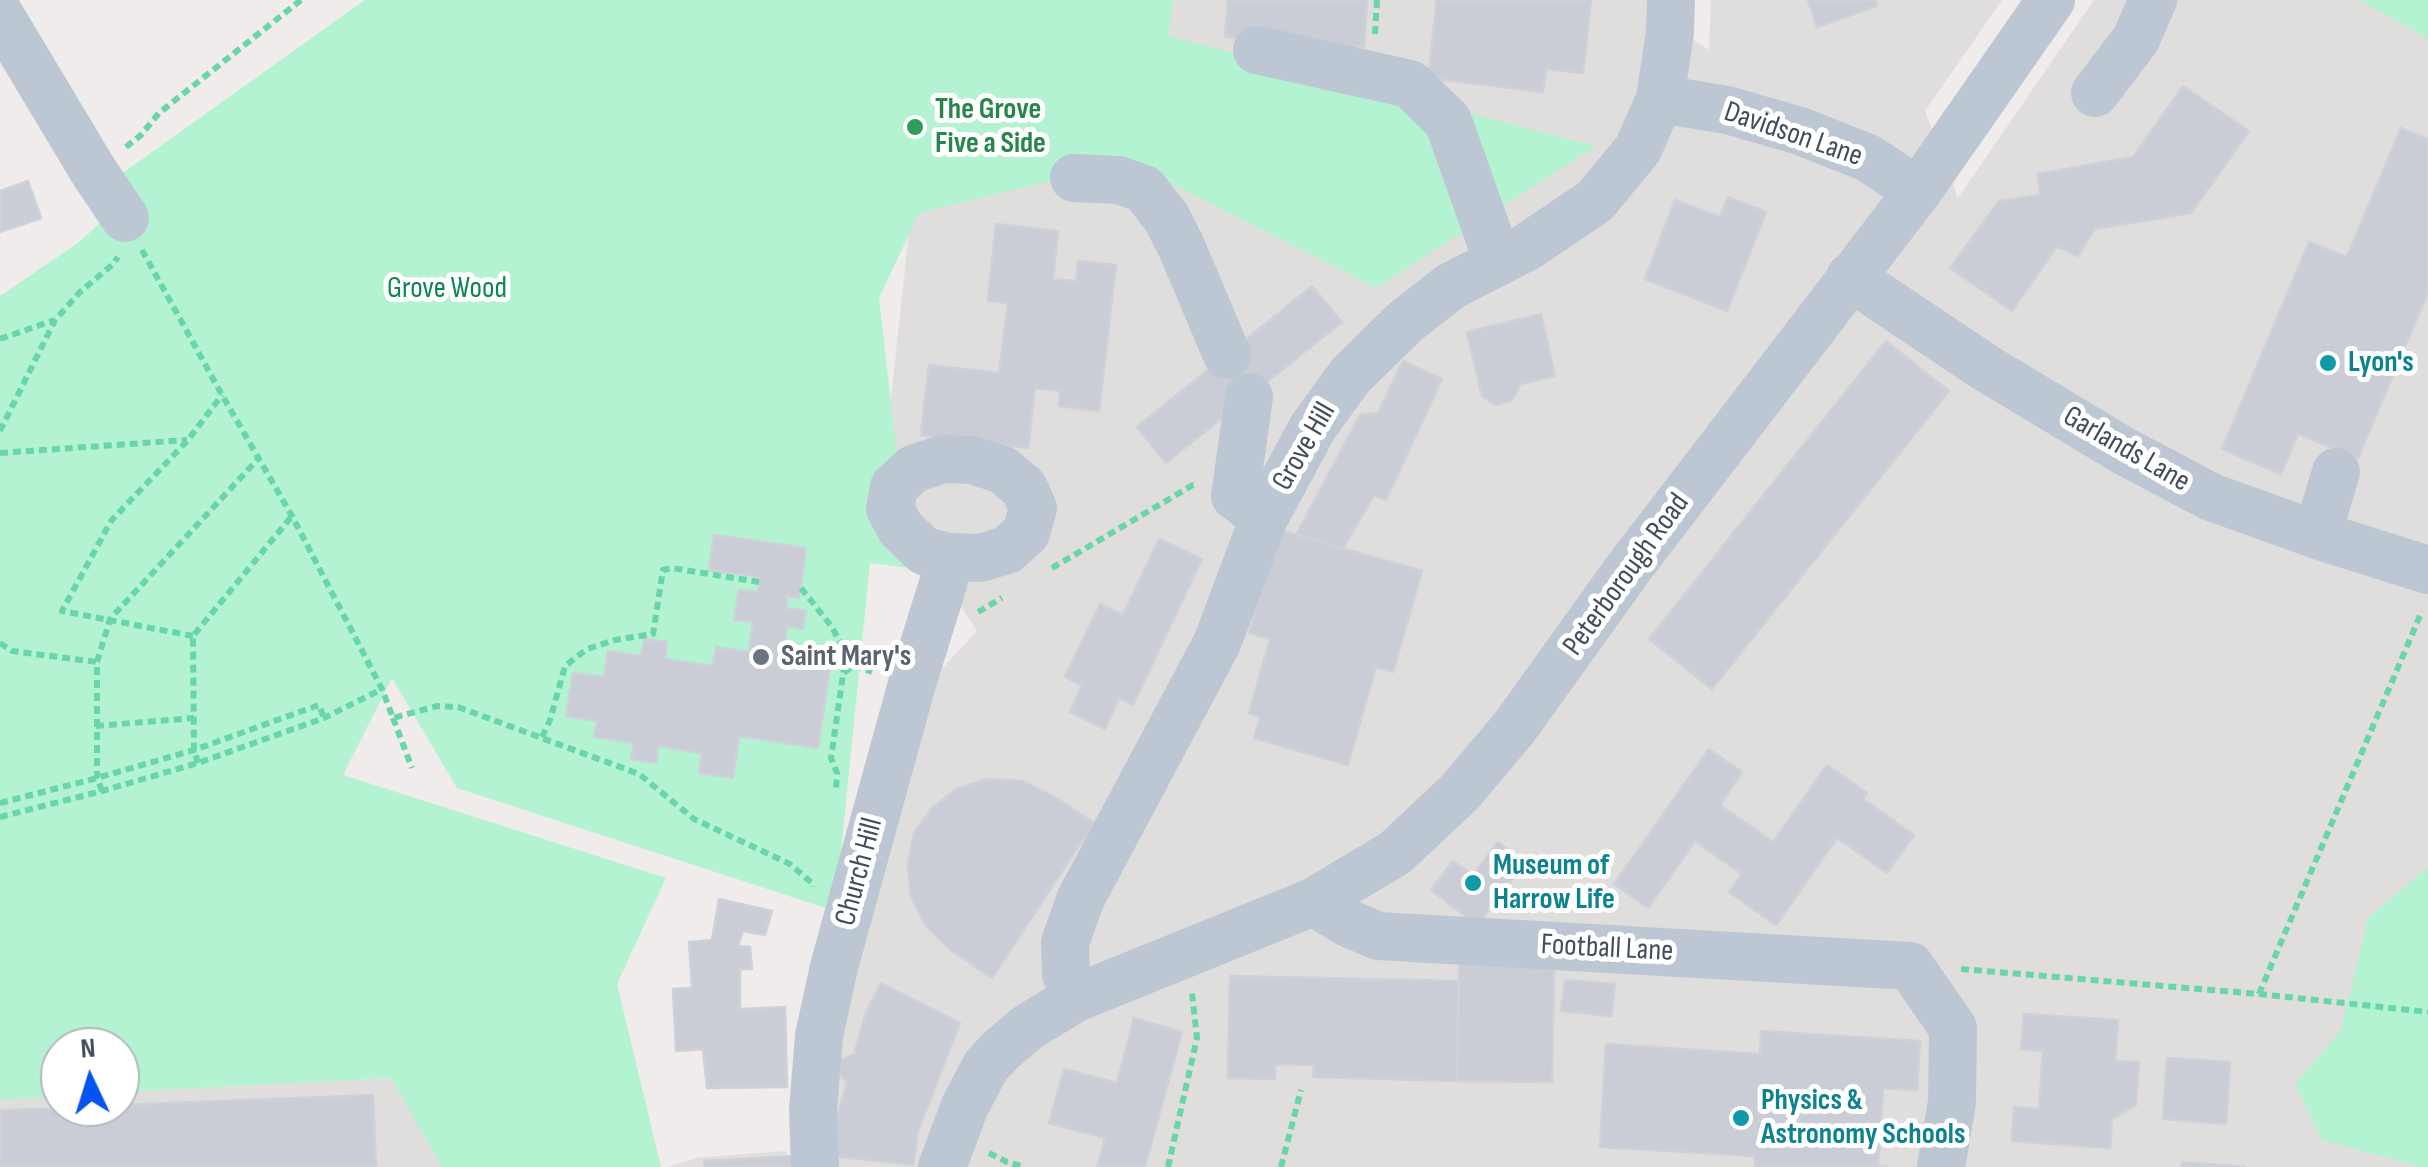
<!DOCTYPE html>
<style>
body{margin:0}
#map{position:relative;width:2428px;height:1167px;overflow:hidden;background:#efeceb;font-family:"Sofia Sans Condensed",sans-serif}
canvas{display:block}
.north{position:absolute;left:40px;top:1027px;width:100px;height:100px;box-sizing:border-box;background:#fff;border:2px solid #b3b8bd;border-radius:50%;rotate:356deg;font-size:28px;font-weight:700;line-height:40px;text-align:center;color:#424d5b}
.north::after{content:'';display:block;margin:auto;width:35px;height:45px;background:#0554f0;clip-path:polygon(50% 0,100% 100%,50% 72%,0 100%)}
</style>
<div id="map">
<canvas width="2428" height="1167"></canvas>
<div class="north">N</div>
</div>
<script>
const context = document.querySelector('canvas').getContext('2d');
context.lineJoin = 'round';
function paint(path, color) {
  context.fillStyle = color;
  context.fill(path, 'evenodd');
}
function poly(rows) {
  const path = new Path2D();
  for (const r of rows) {
    path.moveTo(r[0], r[1]);
    for (let i = 2; i < r.length; i += 2) path.lineTo(r[i], r[i + 1]);
  }
  return path;
}
function stroke(path, color, width, dash) {
  context.strokeStyle = color;
  context.lineWidth = width;
  context.lineCap = dash ? 'butt' : 'round';
  context.setLineDash(dash || []);
  context.stroke(path);
}
function drawText(font, color, halo, rows, align = 'center') {
  context.font = font + ' "Sofia Sans Condensed",sans-serif';
  context.lineWidth = 10;
  context.setLineDash([]);
  context.textBaseline = 'middle';
  context.strokeStyle = halo;
  context.fillStyle = color;
  for (const [text, x, y, turn = 0] of rows) {
    context.save();
    context.translate(x, y);
    context.rotate((+turn || 0) * Math.PI / 180);
    context.textAlign = isNaN(turn) ? turn : align;
    if (halo) context.strokeText(text, 0, 0);
    context.fillText(text, 0, 0);
    context.restore();
  }
}
paint(poly([
 [1165,0,1656,0,1657,16,1709,50,1711,0,2002,0,1925,111,1958,198,2094,0,2428,0,2428,1167,831,1167,837,1044,939,672,977,631,959,604,875,545,913,196],
 [392,1078,442,1167,0,1167,0,1100,60,1096,60,1107,120,1107,120,1092],
 [786,1151,788,1167,667,1167,696,1158]
]), '#e0dddd');
paint(poly([
 [365,0,1173,0,1168,36,1596,146,1376,288,1129,162,919,213,879,298,910,568,870,563,835,911,457,788,392,678,343,775,666,878,617,984,661,1167,442,1167,391,1078,120,1092,120,1047,60,1047,60,1096,0,1100,0,296,78,243,130,196,123,173],
 [805,553,799,597,787,596,786,608,806,611,803,628,787,626,783,654,831,661,739,736,732,778,699,773,702,753,658,746,655,762,632,759,634,743,595,737,597,721,566,716,573,673,604,677,608,651,641,656,644,639,666,642,665,659,713,666,716,647,749,652,753,622,734,619,739,590,758,592,760,577,710,570],
 [2360,0,2428,0,2428,39],
 [2428,867,2428,1167,2421,1167,2322,1140,2295,1084,2341,1030,2368,918]
]), '#b3f3d2');
const building = poly([
 [1228,0,1367,0,1364,47,1225,37,1228,0],
 [1437,0,1591,0,1583,73,1546,69,1543,92,1428,78,1437,0],
 [1808,0,1875,0,1877,6,1817,27,1808,0],
 [2183,86,2249,131,2191,213,2094,229,2078,256,2057,246,2012,311,1950,268,1999,201,2040,195,2038,174,2133,157,2183,86],
 [2401,128,2428,139,2428,292,2358,458,2298,434,2281,474,2222,449,2309,242,2347,257,2401,128],
 [28,181,41,218,0,232,0,191,28,181],
 [1728,197,1766,212,1727,311,1645,279,1675,200,1720,217,1728,197],
 [996,224,1058,231,1053,279,1076,281,1078,261,1116,265,1099,411,1059,406,1060,391,1035,388,1028,448,921,435,929,365,999,373,1008,303,988,301,996,224],
 [1312,286,1342,322,1166,463,1137,427,1312,286],
 [1541,314,1555,376,1521,384,1511,401,1495,405,1482,396,1467,332,1541,314],
 [1886,341,1949,391,1712,689,1649,639,1886,341],
 [1403,361,1442,379,1386,500,1374,495,1343,548,1296,535,1360,415,1378,413,1403,361],
 [1279,530,1422,571,1393,672,1376,667,1348,765,1254,738,1260,717,1249,713,1270,639,1249,633,1279,530],
 [714,535,806,548,799,598,787,596,786,608,806,611,803,629,787,626,783,654,831,661,818,748,739,736,733,778,699,773,702,753,658,746,656,763,631,759,634,743,594,737,597,721,566,716,573,673,604,677,608,651,641,656,644,639,667,642,665,659,713,666,716,647,749,652,753,622,734,620,739,590,758,592,760,577,709,570,714,535],
 [1159,539,1202,559,1133,705,1119,698,1105,729,1070,712,1082,685,1065,677,1100,604,1123,615,1159,539],
 [1709,749,1742,772,1720,805,1773,842,1827,765,1867,793,1863,799,1914,835,1887,873,1837,838,1776,925,1729,892,1742,874,1695,841,1648,908,1614,884,1709,749],
 [987,779,1023,781,1053,796,1094,823,992,978,948,948,926,926,911,896,908,864,914,833,933,807,956,789,987,779],
 [1498,842,1525,862,1477,925,1431,890,1453,861,1473,875,1498,842],
 [719,899,772,911,765,935,743,931,738,946,750,947,752,969,740,969,740,1009,785,1007,787,1087,707,1088,703,1049,676,1051,673,989,692,988,689,942,712,940,719,899],
 [1459,961,1554,963,1552,1082,1457,1081,1459,961],
 [1230,976,1459,981,1457,1081,1313,1077,1314,1065,1275,1064,1275,1079,1228,1078,1230,976],
 [1565,980,1615,984,1611,1016,1561,1011,1565,980],
 [881,983,960,1023,918,1131,913,1165,833,1156,836,1121,847,1082,837,1072,842,1059,854,1055,866,1013,881,983],
 [2024,1014,2118,1020,2115,1061,2139,1062,2136,1105,2112,1119,2110,1148,2012,1141,2014,1107,2039,1109,2043,1051,2021,1049,2024,1014],
 [1134,1018,1182,1032,1145,1167,1097,1167,1105,1138,1049,1123,1064,1069,1117,1083,1134,1018],
 [1761,1031,1920,1041,1917,1090,1883,1088,1878,1166,1887,1167,1755,1167,1755,1156,1600,1147,1606,1044,1760,1054,1761,1031],
 [2167,1058,2230,1062,2226,1124,2163,1119,2167,1058],
 [373,1095,376,1167,0,1167,0,1110,120,1107,120,1105,373,1095],
 [791,1156,792,1167,705,1167,704,1161,791,1156],
 [2182,1162,2245,1167,2182,1167,2182,1162]
]);
paint(building, '#cacdd5');
stroke(building, '#cfd1d9', 2.5);
stroke(poly([
 [1375,34,1377,0],
 [126,147,141,135,159,113,301,0],
 [142,250,222,395,292,516,382,689,393,718,437,706,458,707,639,774,694,819,790,864,813,884,813,887],
 [0,339,55,320],
 [0,431,55,320,80,292,112,265,118,257],
 [0,453,187,440],
 [1052,568,1193,485,1196,485],
 [801,588,832,627,846,654,831,758,837,773,836,790],
 [978,612,1002,598],
 [193,636,62,611,111,521,188,440,222,395],
 [0,643,12,651,97,662],
 [844,673,854,665,872,672],
 [393,718,412,768],
 [96,726,194,718],
 [542,737,550,720,565,666,587,649,615,640,653,634,663,570,672,568,759,582],
 [198,763,194,750,193,636,292,516],
 [102,791,97,778,97,662,110,619,258,459],
 [0,803,97,778,194,750,319,705,324,718],
 [0,817,102,791,198,763,324,718,382,689],
 [1961,969,2259,994,2428,1012],
 [2259,994,2422,611],
 [989,1153,1007,1162,1025,1167],
 [1168,1167,1197,1038,1192,993],
 [1281,1167,1301,1090]
]), '#68d5aa', 6, [8, 5]);
stroke(poly([
 [0,15,94,172,125,218],
 [1257,50,1410,84,1448,121,1498,262],
 [2095,93,2136,39,2153,0],
 [1660,99,1727,110,1800,131,1868,158,1918,191],
 [1074,178,1119,180,1144,189,1166,217,1181,246,1227,355],
 [1850,277,1986,368,2124,451,2211,497,2317,535,2428,570],
 [1249,397,1235,496,1264,518],
 [2317,535,2336,472],
 [1313,902,1350,924,1378,936,1910,966,1953,1028,1952,1102,1941,1167],
 [1076,998,1066,974,1065,943,1080,900,1217,643,1264,518,1313,427,1350,376,1405,322,1451,286,1527,247,1595,201,1638,149,1660,99,1670,32,1671,0],
 [815,1167,813,1110,819,1036,834,967,913,680,943,584,949,557,924,551,901,529,890,509,894,487,913,469,943,459,972,460,1003,470,1024,488,1033,508,1026,533,1007,550,980,558,949,557],
 [942,1167,965,1106,986,1066,1000,1051,1028,1027,1076,998,1313,902,1395,853,1460,792,1514,728,1628,569,1918,191,2051,0]
]), '#bdc7d4', 48);
for (const [x, y, r, color] of [
 [915,127,10,"#2e9e5b"],
 [2328,363,10,"#0f9aa8"],
 [761,657,10,"#6b7280"],
 [1473,883,10,"#0f9aa8"],
 [1741,1118,10,"#0f9aa8"]
]) {
  const dot = new Path2D();
  dot.arc(x, y, r, 0, 2 * Math.PI);
  context.fillStyle = color;
  context.fill(dot);
  stroke(dot, '#fff', 4);
}
drawText('bold 30px', '#27864d', '#fff', [
 ["The Grove",935,110],
 ["Five a Side",935,144]
], 'left');
drawText('30px', '#424d5b', '#fff', [
 ["Davidson Lane",1793,135,19],
 ["Grove Hill",1305,447,-60],
 ["Garlands Lane",2126,450,30],
 ["Peterborough Road",1627,575,-54],
 ["Church Hill",860,872,-75],
 ["Football Lane",1607,949,3]
]);
drawText('30px', '#0c8454', '#fff', [
 ["Grove Wood",447,289]
]);
drawText('bold 30px', '#0d838f', '#fff', [
 ["Lyon's",2348,363],
 ["Museum of",1493,866],
 ["Harrow Life",1493,900],
 ["Physics &",1761,1101],
 ["Astronomy Schools",1761,1135]
], 'left');
drawText('bold 30px', '#5b616d', '#fff', [
 ["Saint Mary's",781,657]
], 'left');
</script>
